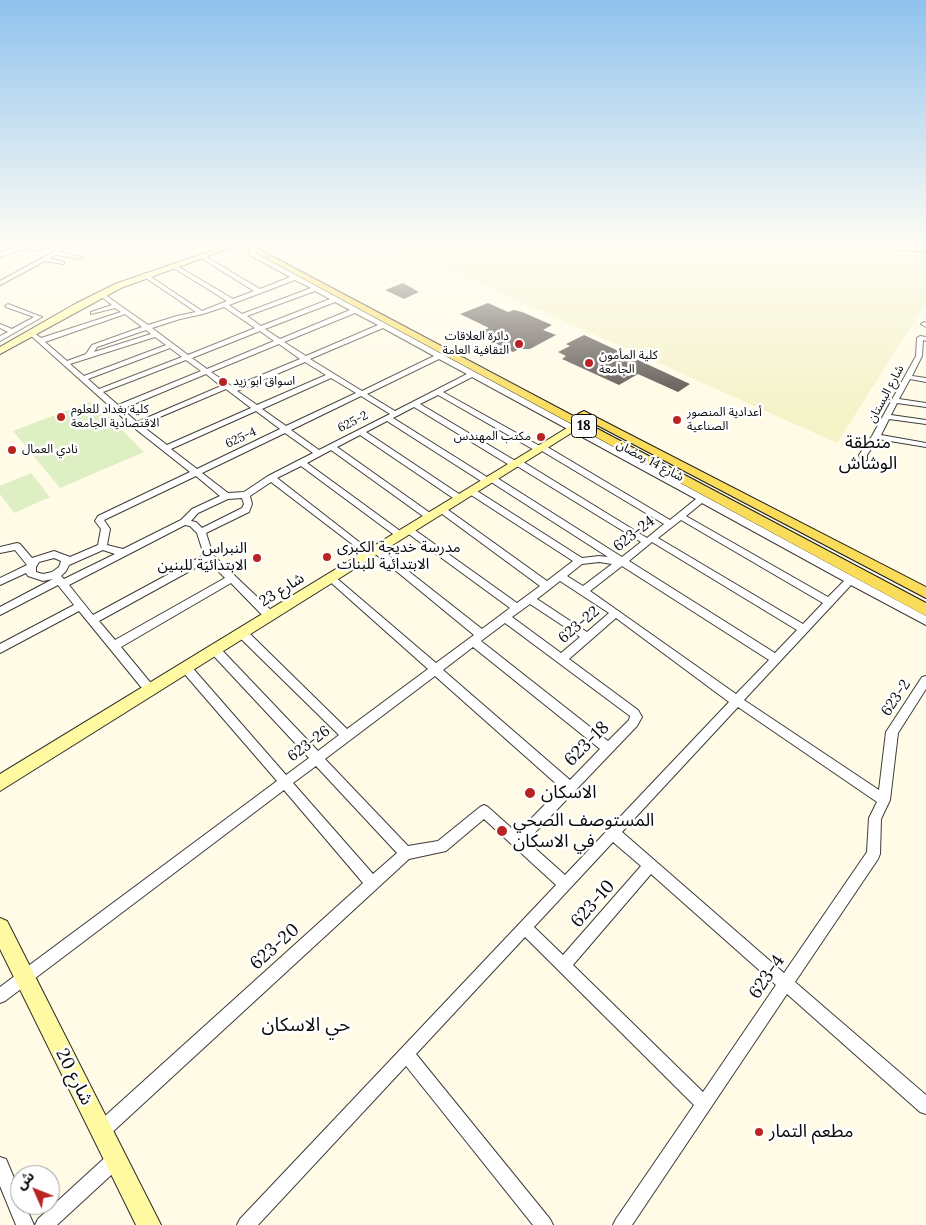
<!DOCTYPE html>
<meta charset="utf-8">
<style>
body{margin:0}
#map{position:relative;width:926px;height:1225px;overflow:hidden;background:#fffbe6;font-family:Lora,"Noto Sans Arabic",serif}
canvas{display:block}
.north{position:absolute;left:10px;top:1165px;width:50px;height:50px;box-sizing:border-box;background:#fff;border:1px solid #9d9d9d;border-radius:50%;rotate:314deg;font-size:14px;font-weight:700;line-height:20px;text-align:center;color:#090909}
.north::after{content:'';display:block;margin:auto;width:18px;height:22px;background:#b92322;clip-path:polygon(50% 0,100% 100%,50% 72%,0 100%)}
</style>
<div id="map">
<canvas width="926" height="1225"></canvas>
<div class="north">ش</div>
</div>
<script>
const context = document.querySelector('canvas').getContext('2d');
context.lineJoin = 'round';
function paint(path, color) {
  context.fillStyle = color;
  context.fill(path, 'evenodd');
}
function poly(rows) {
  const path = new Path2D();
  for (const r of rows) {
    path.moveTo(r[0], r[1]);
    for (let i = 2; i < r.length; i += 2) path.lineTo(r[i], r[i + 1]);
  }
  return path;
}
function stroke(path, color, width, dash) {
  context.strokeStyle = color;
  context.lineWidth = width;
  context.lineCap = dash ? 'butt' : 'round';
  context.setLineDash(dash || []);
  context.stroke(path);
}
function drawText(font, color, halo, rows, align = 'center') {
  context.font = font + ' Lora,"Noto Sans Arabic",serif';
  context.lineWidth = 5;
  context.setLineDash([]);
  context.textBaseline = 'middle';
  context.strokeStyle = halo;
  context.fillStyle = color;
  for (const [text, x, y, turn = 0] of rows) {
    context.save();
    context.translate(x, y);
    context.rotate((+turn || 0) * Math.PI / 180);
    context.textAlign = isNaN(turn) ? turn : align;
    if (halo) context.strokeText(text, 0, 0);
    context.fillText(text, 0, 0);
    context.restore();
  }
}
paint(poly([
 [390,243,795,243,855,251,926,255,926,303,837,443]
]), '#f4f2c7');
paint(poly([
 [92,401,144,452,60,488,13,431],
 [31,473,50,497,14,513,0,494,0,486]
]), '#ddefc3');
paint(poly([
 [403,283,419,292,404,299,385,290],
 [488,303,508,312,514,310,522,312,552,325,543,330,556,335,530,349,519,349,513,352,476,334,489,328,460,314],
 [584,335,690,384,678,392,638,374,619,385,562,359,566,356,558,352,570,346,566,344]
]), '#524b46');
const street = poly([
 [52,243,59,243,41,250,22,249,0,257,0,253,19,246,41,246,52,243],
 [65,243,71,243,59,252,82,257,82,259,56,255,49,258,64,262,64,264,45,261,0,285,0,281,53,252,65,243],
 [249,247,253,247,255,253,926,616,926,625,851,585,744,700,879,790,886,732,922,677,926,676,926,689,898,733,890,800,881,819,880,854,878,859,795,982,926,1095,926,1114,920,1112,787,994,632,1225,613,1225,616,1219,694,1105,525,937,416,1054,550,1219,553,1225,533,1225,406,1066,258,1225,237,1225,240,1219,556,885,484,819,446,851,409,859,107,1137,101,1139,95,1137,93,1131,95,1125,363,883,284,790,5,1001,0,1003,0,987,277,781,182,671,181,668,182,665,186,664,190,665,286,775,309,758,211,653,210,650,211,647,219,647,318,751,339,735,238,636,237,633,238,630,246,630,347,729,428,669,328,580,326,578,328,576,334,576,436,663,474,635,373,552,371,550,373,548,379,548,482,629,510,608,406,532,405,530,406,528,412,528,517,603,540,586,438,511,437,509,438,507,444,507,547,581,573,561,468,493,468,489,474,489,582,558,599,556,608,557,491,482,487,484,484,483,387,421,366,432,462,496,463,498,462,500,456,500,360,435,337,447,433,515,434,517,433,519,427,519,331,450,307,463,403,533,405,535,403,537,397,537,301,466,277,478,372,552,374,554,372,556,369,557,271,482,250,496,252,504,249,512,206,533,213,555,274,613,275,616,274,619,266,619,231,583,121,647,154,687,155,690,154,693,150,695,146,693,79,611,0,653,0,644,74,605,58,585,0,615,0,607,53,579,43,581,28,576,26,573,0,585,0,578,27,565,15,550,0,553,0,547,17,543,20,544,32,558,54,551,70,557,98,545,101,529,95,521,98,516,190,472,133,427,28,333,33,332,41,338,121,312,115,308,91,314,91,312,112,305,99,295,99,293,101,292,148,325,177,316,196,312,143,276,142,275,145,273,202,311,227,301,172,267,171,266,174,264,233,299,254,291,201,258,201,256,203,255,260,289,290,277,250,255,249,247],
 [295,280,311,288,242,314,229,305,295,280],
 [315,291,330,299,261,326,247,316,315,291],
 [335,302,350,310,280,339,265,329,335,302],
 [224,307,255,328,188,355,152,328,180,319,203,314,224,307],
 [355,313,378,325,306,356,284,342,355,313],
 [125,314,142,327,92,345,86,354,67,361,45,342,125,314],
 [383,328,434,356,362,391,310,359,383,328],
 [146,330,151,334,94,352,97,347,146,330],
 [260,331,274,341,207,369,192,358,260,331],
 [155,337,166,345,84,376,70,364,155,337],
 [279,344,300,359,233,387,211,372,279,344],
 [170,348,182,357,99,389,88,379,170,348],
 [439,359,467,374,395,411,367,394,439,359],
 [186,360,201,371,118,405,103,392,186,360],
 [305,362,326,375,257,405,237,391,305,362],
 [206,374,221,386,137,422,122,409,206,374],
 [472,377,696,499,670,520,544,445,538,445,443,392,472,377],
 [331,378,356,393,286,426,262,409,331,378],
 [226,389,251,408,167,445,141,425,226,389],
 [438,395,536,451,542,451,664,524,647,538,520,460,514,460,420,404,438,395],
 [361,396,390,414,319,450,291,430,361,396],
 [414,407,511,466,517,466,641,542,622,557,494,476,491,475,487,477,393,418,414,407],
 [256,411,280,429,197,469,171,449,256,411],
 [285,433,313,453,268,476,244,492,228,493,202,473,285,433],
 [196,476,220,496,192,509,181,520,123,549,107,545,110,529,104,520,196,476],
 [242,498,244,504,242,508,202,528,196,522,191,521,198,513,228,499,242,498],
 [702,503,844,581,828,597,686,516,702,503],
 [681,520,823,603,803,624,658,538,681,520],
 [185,525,190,526,197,533,204,555,93,615,69,585,185,525],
 [652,542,797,630,775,653,629,561,652,542],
 [103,550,115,554,64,579,61,576,66,571,69,565,103,550],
 [54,558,61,561,59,567,52,572,43,574,36,572,36,567,39,562,54,558],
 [208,561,225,578,115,640,99,621,208,561],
 [599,562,612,564,583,586,567,576,582,564,599,562],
 [622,566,769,660,736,694,590,591,622,566],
 [560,581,609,613,587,632,537,599,560,581],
 [530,604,580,637,561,653,512,617,530,604],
 [616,618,729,702,565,875,527,841,637,726,642,717,638,710,569,659,616,618],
 [505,623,630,716,629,720,608,741,481,641,505,623],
 [473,647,600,749,570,780,443,670,473,647],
 [435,676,561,788,517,833,488,807,484,805,480,807,438,841,408,846,325,759,435,676],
 [738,707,877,802,869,818,867,852,784,973,622,832,738,707],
 [316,766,397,853,373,874,293,783,316,766],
 [613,842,641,866,563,955,534,927,613,842],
 [651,874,776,985,703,1092,573,965,651,874],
 [8,304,42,317,0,341,0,336,8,332,0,328,0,324,12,329,34,317,6,307,5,306,8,304],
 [924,322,926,323,926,327,921,324,924,322],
 [920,336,926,337,926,341,923,340,922,356,912,376,926,378,926,382,910,379,899,399,926,403,926,407,897,403,891,415,926,420,926,424,889,419,881,435,926,443,926,447,878,439,867,455,867,460,861,460,859,455,872,436,916,356,917,338,920,336],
 [116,1151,122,1153,124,1159,122,1165,57,1225,35,1225,38,1219,110,1153,116,1151],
 [0,1157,6,1159,20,1192,20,1205,25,1205,34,1225,16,1225,0,1186,0,1157]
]);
const secondary = poly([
 [234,243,244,243,121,288,0,354,0,347,75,304,115,284,234,243],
 [842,243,926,248,926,252,845,245,842,243],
 [580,420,585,423,584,425,0,791,0,774,580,420],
 [0,918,7,921,161,1225,136,1225,0,949,0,918]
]);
const primary = poly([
 [238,243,247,243,926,603,926,616,238,243],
 [584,411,926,587,926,598,580,416,578,414,584,411]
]);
stroke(street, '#3c3c3c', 2);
stroke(secondary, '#2b2b2b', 2);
stroke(primary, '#1a1a1a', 2);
paint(street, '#fff');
paint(secondary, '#fffaa1');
paint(primary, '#fadc5b');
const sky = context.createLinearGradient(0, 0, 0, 414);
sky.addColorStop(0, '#8fc2ee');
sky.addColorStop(0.59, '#fffdf4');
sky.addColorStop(1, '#fffdf400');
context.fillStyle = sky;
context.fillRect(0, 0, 926, 414);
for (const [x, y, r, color] of [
 [519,344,5,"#b92322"],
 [589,363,5,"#b92322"],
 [223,382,5,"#b92322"],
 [61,417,5,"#b92322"],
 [677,420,5,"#b92322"],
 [541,437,5,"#b92322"],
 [12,450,5,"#b92322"],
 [327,557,5,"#b92322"],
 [257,558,5,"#b92322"],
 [530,793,6,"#b92322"],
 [502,831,6,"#b92322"],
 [759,1132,5,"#b92322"]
]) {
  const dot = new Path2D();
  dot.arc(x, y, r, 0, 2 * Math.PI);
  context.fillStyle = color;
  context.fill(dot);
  stroke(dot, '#fff', 2);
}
drawText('12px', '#090909', '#fff', [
 ["دائرة العلاقات",509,337,"right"],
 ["الثقافية العامة",509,351,"right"],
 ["كلية المأمون",599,356],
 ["الجامعة",599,370],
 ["اسواق ابو زيد",233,382],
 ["كلية بغداد للعلوم",71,410],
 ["الاقتصادية الجامعة",71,424],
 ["أعدادية المنصور",687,413],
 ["الصناعية",687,427],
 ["مكتب المهندس",531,437,"right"],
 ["نادي العمال",22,450]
], 'left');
drawText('12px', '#090909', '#fff', [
 ["شارع البستان",886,394,-62],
 ["625-2",353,422,-27],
 ["625-4",241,438,-25],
 ["شارع 14 رمضان",650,461,28]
]);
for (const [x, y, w] of [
 [584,426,25]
]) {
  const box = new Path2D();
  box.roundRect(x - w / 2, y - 11.5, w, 23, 4);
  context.fillStyle = '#fff';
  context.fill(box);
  stroke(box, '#090909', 1);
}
drawText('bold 14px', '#090909', null, [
 ["18",584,426]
]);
drawText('15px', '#090909', '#fff', [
 ["623-24",634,534,-38],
 ["شارع 23",282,590,-32],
 ["623-22",579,625,-40],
 ["623-2",896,698,-56],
 ["623-26",309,744,-37]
]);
drawText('15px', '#090909', '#fff', [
 ["مدرسة خديجة الكبرى",337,548],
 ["الابتدائية للبنات",337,565],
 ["النبراس",247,549,"right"],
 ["الابتدائية للبنين",247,566,"right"]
], 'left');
drawText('18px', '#090909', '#fff', [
 ["منطقة",868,443],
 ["الوشاش",868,464]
]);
drawText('18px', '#090909', '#fff', [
 ["623-18",587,744,-45],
 ["623-10",593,904,-49],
 ["623-20",275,947,-42],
 ["623-4",767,977,-56],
 ["شارع 20",74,1077,63]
]);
drawText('18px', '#090909', '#fff', [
 ["الاسكان",541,793],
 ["المستوصف الصحي",513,821],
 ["في الاسكان",513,842],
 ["مطعم التمار",769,1132]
], 'left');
drawText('19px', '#090909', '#fff', [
 ["حي الاسكان",306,1026]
]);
</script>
